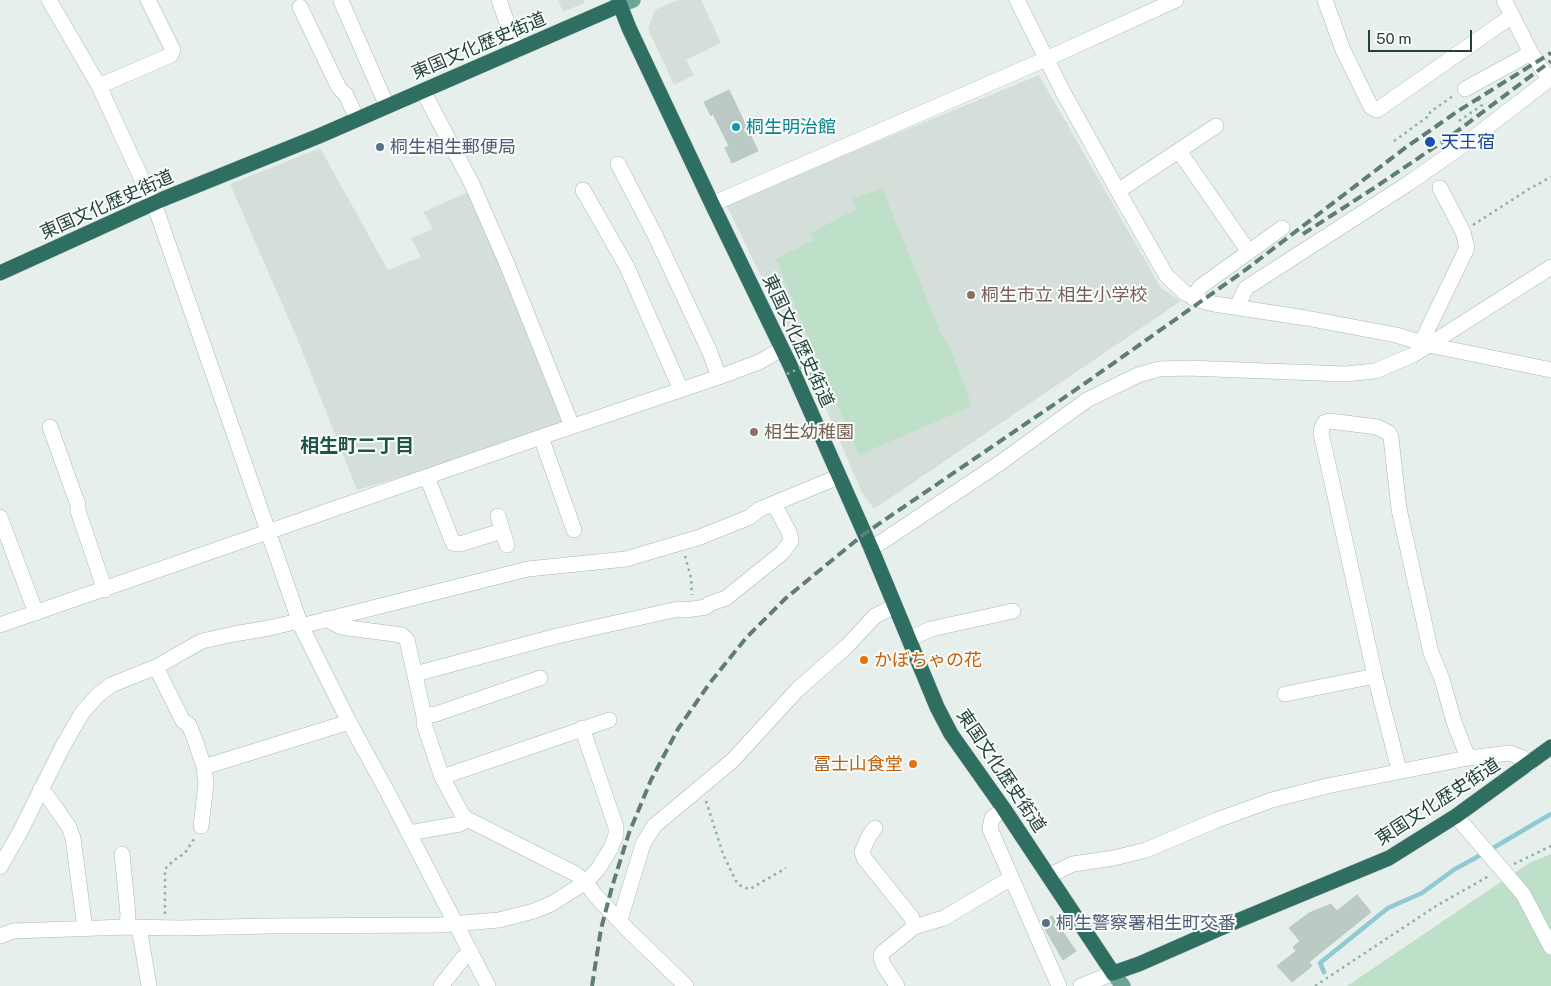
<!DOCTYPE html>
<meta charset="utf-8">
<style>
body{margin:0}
#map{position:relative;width:1551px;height:986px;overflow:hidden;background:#e6efeb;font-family:"Public Sans",sans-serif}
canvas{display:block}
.scale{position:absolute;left:1368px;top:30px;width:104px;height:22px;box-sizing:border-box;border:2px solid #24423a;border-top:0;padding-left:6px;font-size:15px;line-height:18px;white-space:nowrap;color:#24423a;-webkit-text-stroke:4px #f7fbf9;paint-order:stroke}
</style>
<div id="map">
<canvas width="1551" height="986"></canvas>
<div class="scale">50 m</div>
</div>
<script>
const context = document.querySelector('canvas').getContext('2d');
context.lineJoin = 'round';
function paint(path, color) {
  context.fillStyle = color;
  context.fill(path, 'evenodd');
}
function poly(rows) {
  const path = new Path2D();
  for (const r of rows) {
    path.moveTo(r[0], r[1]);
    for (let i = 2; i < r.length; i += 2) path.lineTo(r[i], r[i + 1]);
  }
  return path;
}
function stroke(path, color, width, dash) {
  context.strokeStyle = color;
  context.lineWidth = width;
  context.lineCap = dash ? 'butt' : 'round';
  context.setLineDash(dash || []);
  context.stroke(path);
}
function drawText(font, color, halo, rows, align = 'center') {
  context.font = font + ' "Public Sans","Noto Sans JP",sans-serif';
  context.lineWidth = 4;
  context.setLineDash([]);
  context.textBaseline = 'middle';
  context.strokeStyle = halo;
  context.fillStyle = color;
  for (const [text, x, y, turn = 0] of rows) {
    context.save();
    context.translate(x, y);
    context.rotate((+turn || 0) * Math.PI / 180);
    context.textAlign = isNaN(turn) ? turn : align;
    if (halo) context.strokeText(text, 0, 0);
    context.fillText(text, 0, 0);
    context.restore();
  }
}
paint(poly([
 [558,0,585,0,584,3,563,12],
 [678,0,701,0,721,43,686,60,694,75,674,85,648,29,655,10],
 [1039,75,1161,288,1181,301,874,509,861,491,814,380,820,376,804,341,789,334,726,204],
 [320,148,388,270,421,257,411,238,433,229,423,212,468,192,514,296,565,421,418,472,357,490,297,338,230,184]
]), '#d4dfda');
paint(poly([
 [882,188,941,333,953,355,972,406,859,455,813,349,776,259,814,240,811,233,856,209,852,199],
 [1551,854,1551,986,1347,986,1529,863]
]), '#bfe0c8');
stroke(poly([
 [1493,848,1551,814],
 [1324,972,1320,963,1388,908,1422,893,1455,869,1479,856]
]), '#8ec9d4', 4.5);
const building = poly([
 [729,90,758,151,732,163,725,148,729,146,713,114,711,116,704,102,729,90],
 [1357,895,1371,912,1309,962,1312,966,1292,982,1277,966,1296,951,1293,947,1300,941,1289,928,1309,913,1331,904,1337,911,1357,895],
 [1052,916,1076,951,1063,960,1042,924,1052,916]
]);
paint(building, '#bbcac4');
stroke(building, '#b8c9c2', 1);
const minor = poly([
 [49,0,99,86,157,212,301,626,349,722,388,793,488,986],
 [499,0,517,51],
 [1017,0,1063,92,1118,191,1166,275,1185,293,1202,301,1214,304,1306,318,1396,335,1429,345,1551,370],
 [1325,0,1343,50,1371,107,1377,110,1512,16],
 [1504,0,1531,53,1549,79],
 [341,1,387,106],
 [300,7,339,88,346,95,357,119],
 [99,86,171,55,173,50,148,0],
 [1465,89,1531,53],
 [423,91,472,184,507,264,572,426],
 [1179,151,1249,252],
 [618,164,654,233,709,350,719,377],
 [583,190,627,267,681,390],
 [1118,191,1216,126],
 [712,204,1046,59,1176,0],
 [1193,298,1200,287,1282,228],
 [1237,307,1246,288,1409,183,1469,141,1551,78],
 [1421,343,1467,248,1463,232,1440,188],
 [50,427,78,505,78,511,105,590],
 [541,437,574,530],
 [427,477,453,543,460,544,502,531],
 [498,516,507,545],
 [0,517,36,613],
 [871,548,883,541,1000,463,1087,400,1138,375,1159,369,1187,368,1345,374,1375,371,1413,355,1551,267],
 [326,619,341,627,402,635,407,640,424,716,424,724,442,777,462,814,467,819],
 [0,625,541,437,719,377,759,362,782,349],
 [301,626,528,569,626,559,700,537,750,517,758,510,838,477],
 [908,639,931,629,1013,611],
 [156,667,183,721,189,725,195,740,204,767,206,784,201,826],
 [415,674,557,636,678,609,686,610,706,607,709,604,726,598,782,553,791,541,789,532,774,504],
 [1285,694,1375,676],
 [424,716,436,714,540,678],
 [204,767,349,722],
 [1399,770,1375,676,1321,433,1322,427,1325,422,1330,421,1377,427,1389,433,1391,438,1399,509,1431,653,1442,679,1454,722,1468,758],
 [442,777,609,720],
 [40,790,48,797,69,827,73,838,85,929],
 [1004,809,992,818,990,829,1059,986],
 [1456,816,1523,894,1551,947],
 [875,828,869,836,862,852,864,858,912,918,914,927],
 [409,833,460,824,467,819,576,874,586,882,594,894,628,930,686,986],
 [122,854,128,914,127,927],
 [0,867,19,834,63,746,82,713,97,696,111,685,156,667,202,641,234,634,269,628,299,621],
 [1048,876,1073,864,1114,858,1146,850,1217,820,1272,800,1327,786,1468,758,1510,753,1523,758,1529,765],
 [620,920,643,844,654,826,733,760,797,690,847,646,875,616,895,606],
 [139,927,149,986],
 [0,936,13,931,127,927,179,928,269,926,440,925,499,920,534,911,551,904,586,882,598,869,611,848,616,835,616,827,582,728],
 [441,986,463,958,471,952],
 [897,986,883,964,881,958,882,953,914,927,944,918,1011,878],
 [1081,986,1113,973]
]);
const major = poly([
 [618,0,620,5,633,0],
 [1113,973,1123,986]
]);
const highway = poly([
 [0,273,163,199,319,136,620,5,629,28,712,204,790,365,871,548,937,707,951,734,1004,809,1113,973,1139,964,1237,921,1389,858,1456,816,1551,747]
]);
stroke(minor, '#a8b8b2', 16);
stroke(major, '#c2cac8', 16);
stroke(highway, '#c2cac8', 16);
stroke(poly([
 [1459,121,1482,105,1477,97],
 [1394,141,1430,115,1430,112,1453,96],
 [1473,225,1529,189,1551,177],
 [810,373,812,376,816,374,811,365],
 [685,556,691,578,692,595],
 [706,801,723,854,736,881,742,887,750,889,786,868],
 [1514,864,1551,846],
 [165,914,165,869,173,861,185,853,194,839],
 [1315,986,1436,906,1489,876]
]), '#86b3a5', 2.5, [2.5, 4]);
stroke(minor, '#fff', 15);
stroke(major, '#6aa596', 15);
stroke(highway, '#2f6f62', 15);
stroke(poly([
 [1303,234,1374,188,1448,138,1551,61],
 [592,986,601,929,612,887,629,833,651,780,678,729,709,684,746,638,786,598,864,534,1084,384,1244,271,1405,148,1458,111,1551,53]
]), '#5f7d75', 4, [10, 5]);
stroke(poly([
 [787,374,807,365]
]), '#86b3a5', 2.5, [2.5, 4]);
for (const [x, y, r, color] of [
 [736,127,5,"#0f9aa8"],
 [1430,142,6,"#1a4fb4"],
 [380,147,5,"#5c6f8a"],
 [971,295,5,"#8d6e63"],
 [754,432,5,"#8d6e63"],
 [864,660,5,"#e8710a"],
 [913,764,5,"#e8710a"],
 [1046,923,5,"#5c6f8a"]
]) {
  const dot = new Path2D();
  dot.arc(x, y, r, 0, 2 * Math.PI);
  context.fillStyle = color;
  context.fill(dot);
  stroke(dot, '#f7fbf9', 2);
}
drawText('18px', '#24423a', '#f7fbf9', [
 ["東国文化歴史街道",479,46,-23],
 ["東国文化歴史街道",107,205,-24],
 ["東国文化歴史街道",798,341,65],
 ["東国文化歴史街道",1001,771,56],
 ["東国文化歴史街道",1438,802,-33]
]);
drawText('18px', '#0d838f', '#f7fbf9', [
 ["桐生明治館",746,127]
], 'left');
drawText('18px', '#164399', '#f7fbf9', [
 ["天王宿",1441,142]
], 'left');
drawText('18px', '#4e5e75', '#f7fbf9', [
 ["桐生相生郵便局",390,147],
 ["桐生警察署相生町交番",1056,923]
], 'left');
drawText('18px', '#785e54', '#f7fbf9', [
 ["桐生市立 相生小学校",981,295],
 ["相生幼稚園",764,432]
], 'left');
drawText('18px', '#c56008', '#f7fbf9', [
 ["かぼちゃの花",874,660],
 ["冨士山食堂",903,764,"right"]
], 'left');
drawText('bold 19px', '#1f5548', '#f7fbf9', [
 ["相生町二丁目",357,446]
]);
</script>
